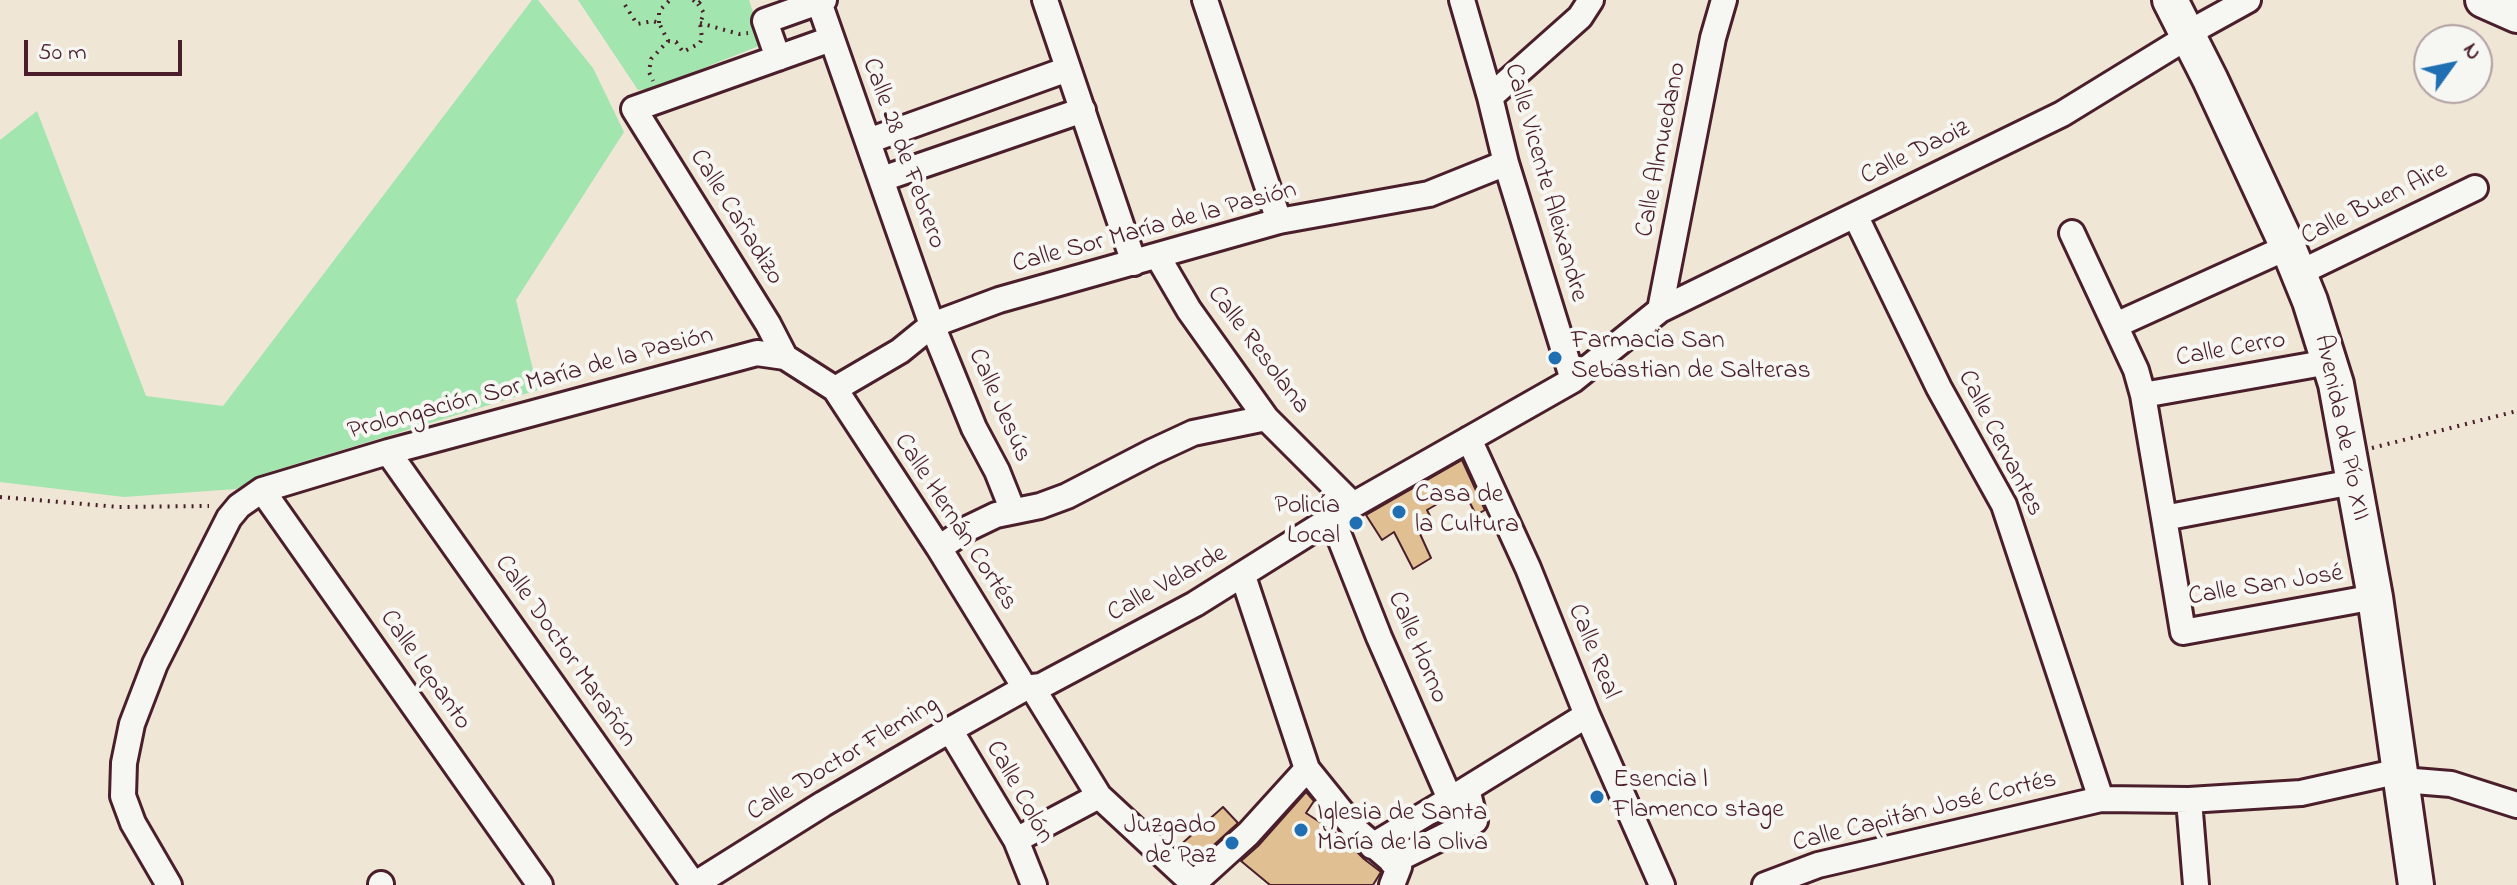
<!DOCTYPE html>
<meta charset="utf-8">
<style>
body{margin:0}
#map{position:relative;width:2517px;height:885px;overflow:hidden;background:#efe6d6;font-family:"Indie Flower",sans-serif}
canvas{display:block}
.north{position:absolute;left:2413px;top:24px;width:80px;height:80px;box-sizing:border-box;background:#f6f6f2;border:2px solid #b1a0a2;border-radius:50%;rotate:57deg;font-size:22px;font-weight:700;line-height:32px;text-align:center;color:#4a1f2b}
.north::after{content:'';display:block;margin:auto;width:28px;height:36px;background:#1f6fb2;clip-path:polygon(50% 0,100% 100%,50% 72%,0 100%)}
.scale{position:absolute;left:24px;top:40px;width:158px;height:36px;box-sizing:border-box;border:4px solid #4a1f2b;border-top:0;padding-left:10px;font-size:24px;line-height:28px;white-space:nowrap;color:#4a1f2b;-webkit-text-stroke:6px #f6f6f2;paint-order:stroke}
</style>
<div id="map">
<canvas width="2517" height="885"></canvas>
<div class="north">N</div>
<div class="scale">50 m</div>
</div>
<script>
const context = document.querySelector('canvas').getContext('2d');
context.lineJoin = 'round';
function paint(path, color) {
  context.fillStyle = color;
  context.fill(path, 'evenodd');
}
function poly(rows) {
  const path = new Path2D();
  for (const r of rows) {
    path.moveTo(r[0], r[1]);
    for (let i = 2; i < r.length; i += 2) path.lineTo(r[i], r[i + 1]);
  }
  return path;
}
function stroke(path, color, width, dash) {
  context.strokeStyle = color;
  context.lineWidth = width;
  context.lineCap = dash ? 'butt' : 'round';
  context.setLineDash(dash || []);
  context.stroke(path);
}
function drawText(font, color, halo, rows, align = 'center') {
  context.font = font + ' "Indie Flower",sans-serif';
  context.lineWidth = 8;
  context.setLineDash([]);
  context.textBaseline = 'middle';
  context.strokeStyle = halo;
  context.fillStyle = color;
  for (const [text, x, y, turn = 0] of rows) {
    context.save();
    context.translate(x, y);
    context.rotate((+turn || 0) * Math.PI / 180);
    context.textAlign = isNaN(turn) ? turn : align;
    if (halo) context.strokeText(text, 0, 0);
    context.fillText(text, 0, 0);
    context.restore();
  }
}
paint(poly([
 [532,0,538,0,593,68,624,132,516,300,538,390,273,471,236,489,124,497,0,482,0,140,37,111,146,396,223,406],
 [578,0,749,0,764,44,653,88,638,90]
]), '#a3e5ae');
const building = poly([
 [1462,460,1485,510,1476,515,1463,489,1427,510,1430,516,1416,525,1431,558,1413,569,1394,532,1382,540,1366,515,1462,460],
 [1306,792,1314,801,1306,813,1341,836,1364,859,1381,872,1373,885,1270,885,1241,861,1258,846,1306,792],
 [1223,807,1238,823,1194,863,1177,848,1223,807]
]);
paint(building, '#e0c093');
stroke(building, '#4a1f2b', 2);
const street = poly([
 [1045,0,1134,263],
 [1205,0,1279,221],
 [1462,0,1490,97,1506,163,1573,380],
 [819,2,932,325,974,428,997,471,1013,511],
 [778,58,765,21,824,0],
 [1490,97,1580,17,1591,0],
 [868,141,1068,69],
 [882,179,1083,110],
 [1855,215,1939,388,2004,505,2101,799],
 [2072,233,2136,370,2143,395,2164,518],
 [1158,257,1189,310,1266,418,1353,505],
 [2299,273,2475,188],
 [1660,310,1713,38,1724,0],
 [2116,325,2288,247],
 [785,357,768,324,634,109,831,39],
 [835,389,900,351,932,325,999,300,1279,221,1429,194,1506,163],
 [2143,395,2329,362],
 [1469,439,1528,568,1587,715,1662,885],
 [388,452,694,885],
 [2353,482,2164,518,2183,632,2375,597],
 [262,490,540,885],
 [1332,518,1379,637,1450,799],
 [939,548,969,528,996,515,1040,506,1067,496,1152,452,1193,433,1266,418],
 [1243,576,1307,769,1357,831,1399,867,1392,885],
 [1032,687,1099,796,1195,885],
 [950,730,1016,840,1034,885],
 [2402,780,2451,784,2517,805],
 [1467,789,1587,715],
 [2189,800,2196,885],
 [1016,840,1099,796],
 [1372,846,1467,789,1475,821,1392,862],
 [1194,883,1248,834,1307,769],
 [381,884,381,885],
 [169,885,133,823,123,796,124,763,132,724,155,664,229,518,239,506,262,490,388,452,757,353,785,357,835,389,939,548,1025,688],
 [694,885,823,804,950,730,1025,688,1041,686,1195,604,1353,505,1573,380,1660,310,2062,114,2189,36,2201,26,2248,0],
 [1765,885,1818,865,2101,799,2189,800,2301,793,2400,771]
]);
const secondary = poly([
 [2170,0,2210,79,2288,247,2310,301,2336,384,2375,597,2416,885],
 [2483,0,2517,15]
]);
stroke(street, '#4a1f2b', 30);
stroke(secondary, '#4a1f2b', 40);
stroke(poly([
 [693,0,698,4,702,0],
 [625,5,637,24,653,21,659,23,668,41,651,59,649,72,653,81],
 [659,23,659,11,670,0],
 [700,23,739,34,748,33],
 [668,41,676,42,683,52,700,43,702,38,700,23,704,13,698,4],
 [2372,448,2517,411],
 [0,497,119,507,209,506]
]), '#4a1f2b', 4, [2, 6]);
stroke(street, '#f6f6f2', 24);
stroke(secondary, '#f6f6f2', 34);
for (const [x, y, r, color] of [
 [1555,358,8,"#1f6fb2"],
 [1399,512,8,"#1f6fb2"],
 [1356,523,8,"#1f6fb2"],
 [1597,797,8,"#1f6fb2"],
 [1301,830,8,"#1f6fb2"],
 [1232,843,8,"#1f6fb2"]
]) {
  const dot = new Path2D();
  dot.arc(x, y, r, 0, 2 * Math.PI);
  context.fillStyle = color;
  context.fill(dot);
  stroke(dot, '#f6f6f2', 3);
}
drawText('26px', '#4a1f2b', '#f6f6f2', [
 ["Calle Almuedano",1663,150,-79],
 ["Calle 28 de Febrero",902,154,70],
 ["Calle Daoiz",1916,154,-26],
 ["Calle Vicente Aleixandre",1544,183,74],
 ["Calle Buen Aire",2375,205,-26],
 ["Calle Cañadizo",735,218,58],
 ["Calle Sor María de la Pasión",1155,229,-15],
 ["Calle Resolana",1257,351,53],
 ["Calle Cerro",2231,351,-10],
 ["Prolongación Sor María de la Pasión",531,385,-15],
 ["Calle Jesús",998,406,66],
 ["Avenida de Pío XII",2340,428,78],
 ["Calle Cervantes",1999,444,63],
 ["Calle Hernán Cortés",954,523,57],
 ["Calle Velarde",1168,585,-29],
 ["Calle San José",2266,587,-9],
 ["Calle Horno",1416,648,67],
 ["Calle Doctor Marañón",564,652,55],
 ["Calle Real",1592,652,68],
 ["Calle Lepanto",424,671,55],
 ["Calle Doctor Fleming",844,760,-31],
 ["Calle Colón",1018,793,61],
 ["Calle Capitán José Cortés",1925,813,-14]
]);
drawText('26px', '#4a1f2b', '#f6f6f2', [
 ["Farmacia San",1571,343],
 ["Sebastian de Salteras",1571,373],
 ["Casa de",1415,497],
 ["la Cultura",1415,527],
 ["Policía",1340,508,"right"],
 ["Local",1340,538,"right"],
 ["Esencia |",1613,782],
 ["Flamenco stage",1613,812],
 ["Iglesia de Santa",1317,815],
 ["María de la Oliva",1317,845],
 ["Juzgado",1216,828,"right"],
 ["de Paz",1216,858,"right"]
], 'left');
</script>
